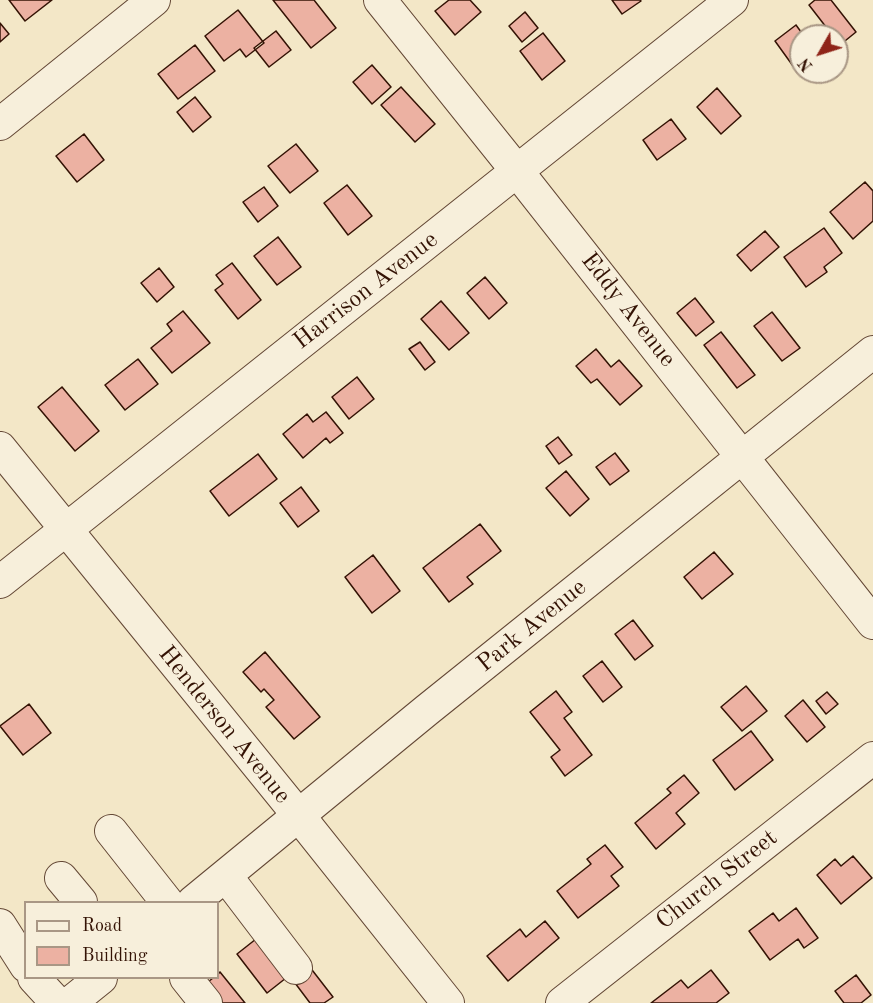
<!DOCTYPE html>
<style>
body{margin:0}
#map{position:relative;width:873px;height:1003px;overflow:hidden;background:#f3e7c7;font-family:"Old Standard TT",serif}
canvas{display:block}
.legend{position:absolute;left:24px;top:901px;width:195px;height:78px;box-sizing:border-box;background:#f7efdb;border:2px solid #a99785;margin:0;padding:8px 10px;list-style:none;font-size:18px;color:#331204}
.legend li{display:flex;align-items:center;gap:12px;height:30px}
.legend b{width:30px;border:2px solid #a99785}
.north{position:absolute;left:789px;top:24px;width:60px;height:60px;box-sizing:border-box;background:#f7efdb;border:2px solid #a99785;border-radius:50%;rotate:231deg;font-size:16px;font-weight:700;line-height:24px;text-align:center;color:#331204}
.north::after{content:'';display:block;margin:auto;width:21px;height:27px;background:#8f2418;clip-path:polygon(50% 0,100% 100%,50% 72%,0 100%)}
</style>
<div id="map">
<canvas width="873" height="1003"></canvas>
<ul class="legend">
<li><b style="height:8px;background:#f7efdb"></b>Road</li>
<li><b style="height:16px;background:#ecb1a2"></b>Building</li>
</ul>
<div class="north">N</div>
</div>
<script>
const context = document.querySelector('canvas').getContext('2d');
context.lineJoin = 'round';
function paint(path, color) {
  context.fillStyle = color;
  context.fill(path, 'evenodd');
}
function poly(rows) {
  const path = new Path2D();
  for (const r of rows) {
    path.moveTo(r[0], r[1]);
    for (let i = 2; i < r.length; i += 2) path.lineTo(r[i], r[i + 1]);
  }
  return path;
}
function stroke(path, color, width, dash) {
  context.strokeStyle = color;
  context.lineWidth = width;
  context.lineCap = dash ? 'butt' : 'round';
  context.setLineDash(dash || []);
  context.stroke(path);
}
function drawText(font, color, halo, rows, align = 'center') {
  context.font = font + ' "Old Standard TT",serif';
  context.lineWidth = 4.5;
  context.setLineDash([]);
  context.textBaseline = 'middle';
  context.strokeStyle = halo;
  context.fillStyle = color;
  for (const [text, x, y, turn = 0] of rows) {
    context.save();
    context.translate(x, y);
    context.rotate((+turn || 0) * Math.PI / 180);
    context.textAlign = isNaN(turn) ? turn : align;
    if (halo) context.strokeText(text, 0, 0);
    context.fillText(text, 0, 0);
    context.restore();
  }
}
const building = poly([
 [9,0,52,0,25,21,9,0],
 [273,0,314,0,336,28,311,48,273,0],
 [449,0,470,0,481,12,455,35,435,11,449,0],
 [612,0,640,0,641,1,622,14,612,0],
 [815,0,831,0,856,32,840,45,837,41,837,36,833,36,809,5,815,0],
 [238,10,264,43,246,57,240,49,224,61,205,36,238,10],
 [525,12,538,28,522,42,509,26,525,12],
 [0,23,9,34,0,42,0,23],
 [796,25,804,36,801,36,801,60,793,66,775,41,796,25],
 [276,31,291,50,269,67,254,48,276,31],
 [543,33,565,61,542,80,520,51,543,33],
 [195,45,215,71,178,99,158,74,195,45],
 [372,65,391,87,372,104,353,82,372,65],
 [401,87,435,124,415,142,381,105,401,87],
 [717,88,741,116,721,134,697,107,717,88],
 [195,97,211,117,193,132,177,112,195,97],
 [671,119,686,139,657,160,643,140,671,119],
 [84,134,104,160,77,182,56,156,84,134],
 [296,144,318,171,290,193,268,166,296,144],
 [865,182,873,191,873,221,853,239,830,212,865,182],
 [347,185,372,216,348,235,324,203,347,185],
 [264,187,278,206,258,222,243,202,264,187],
 [824,228,842,253,824,267,827,272,806,287,784,257,824,228],
 [765,231,779,247,751,271,737,255,765,231],
 [278,237,301,267,277,285,254,256,278,237],
 [232,263,261,300,238,319,215,290,223,284,216,275,232,263],
 [159,268,174,287,157,302,141,283,159,268],
 [485,277,507,303,489,319,467,293,485,277],
 [695,298,714,322,696,336,677,313,695,298],
 [441,301,469,333,449,350,421,319,441,301],
 [183,311,210,343,172,373,151,348,172,331,167,324,183,311],
 [772,312,800,348,782,361,754,326,772,312],
 [721,332,755,375,737,388,704,345,721,332],
 [420,342,435,362,425,370,409,349,420,342],
 [596,349,611,367,619,360,642,386,620,405,597,379,591,383,576,366,596,349],
 [138,359,158,384,125,410,105,385,138,359],
 [357,377,374,399,349,419,332,397,357,377],
 [62,387,99,431,75,451,38,407,62,387],
 [326,412,343,433,330,443,326,438,303,458,283,434,307,414,313,422,326,412],
 [558,437,572,455,559,464,546,446,558,437],
 [615,453,629,471,610,485,596,467,615,453],
 [258,454,277,479,229,516,210,491,258,454],
 [566,471,589,499,570,516,546,488,566,471],
 [301,487,319,511,298,527,280,503,301,487],
 [480,524,501,551,467,577,473,584,449,602,423,568,480,524],
 [714,552,733,574,702,599,684,577,714,552],
 [373,555,400,591,372,613,345,577,373,555],
 [633,620,653,646,635,660,615,634,633,620],
 [265,652,320,717,294,739,266,707,274,700,264,689,261,692,243,672,265,652],
 [602,661,622,687,603,702,583,676,602,661],
 [746,686,767,711,742,731,721,707,746,686],
 [556,691,572,712,564,718,592,755,565,776,551,757,560,750,530,712,556,691],
 [827,692,838,704,826,714,816,701,827,692],
 [803,700,825,727,807,742,785,716,803,700],
 [29,704,51,733,23,755,0,726,29,704],
 [751,731,773,760,735,790,713,760,751,731],
 [684,775,699,793,676,813,685,824,656,849,635,823,671,793,667,789,684,775],
 [605,845,623,867,611,876,619,886,578,918,557,891,591,864,587,859,605,845],
 [853,856,872,878,841,904,817,875,835,859,841,866,853,856],
 [796,908,818,938,804,948,798,939,770,960,749,931,773,913,779,921,796,908],
 [545,921,559,938,508,981,487,956,520,929,526,937,545,921],
 [256,939,286,978,267,993,237,954,256,939],
 [309,966,333,997,324,1003,310,1003,292,979,309,966],
 [711,970,729,993,716,1003,651,1003,681,980,688,988,711,970],
 [220,972,245,1003,216,1003,203,986,213,978,218,978,218,974,220,972],
 [856,975,871,995,861,1003,844,1003,835,991,856,975]
]);
paint(building, '#ecb1a2');
stroke(building, '#331204', 1.5);
const minor = poly([
 [380,0,517,171,873,623],
 [0,124,154,0],
 [0,448,299,816,448,1003],
 [0,582,732,0],
 [111,831,167,902],
 [226,876,296,968],
 [61,878,81,902],
 [193,902,427,710,873,352],
 [0,925,26,966],
 [34,978,57,1003],
 [186,978,206,1003],
 [70,1003,101,978],
 [562,1003,873,758]
]);
stroke(minor, '#634735', 34);
stroke(minor, '#f7efdb', 32);
drawText('24px', '#331204', '#f7efdb', [
 ["Harrison Avenue",366,291,-38],
 ["Eddy Avenue",628,310,52],
 ["Park Avenue",532,626,-39],
 ["Henderson Avenue",224,725,51],
 ["Church Street",717,880,-38]
]);
</script>
